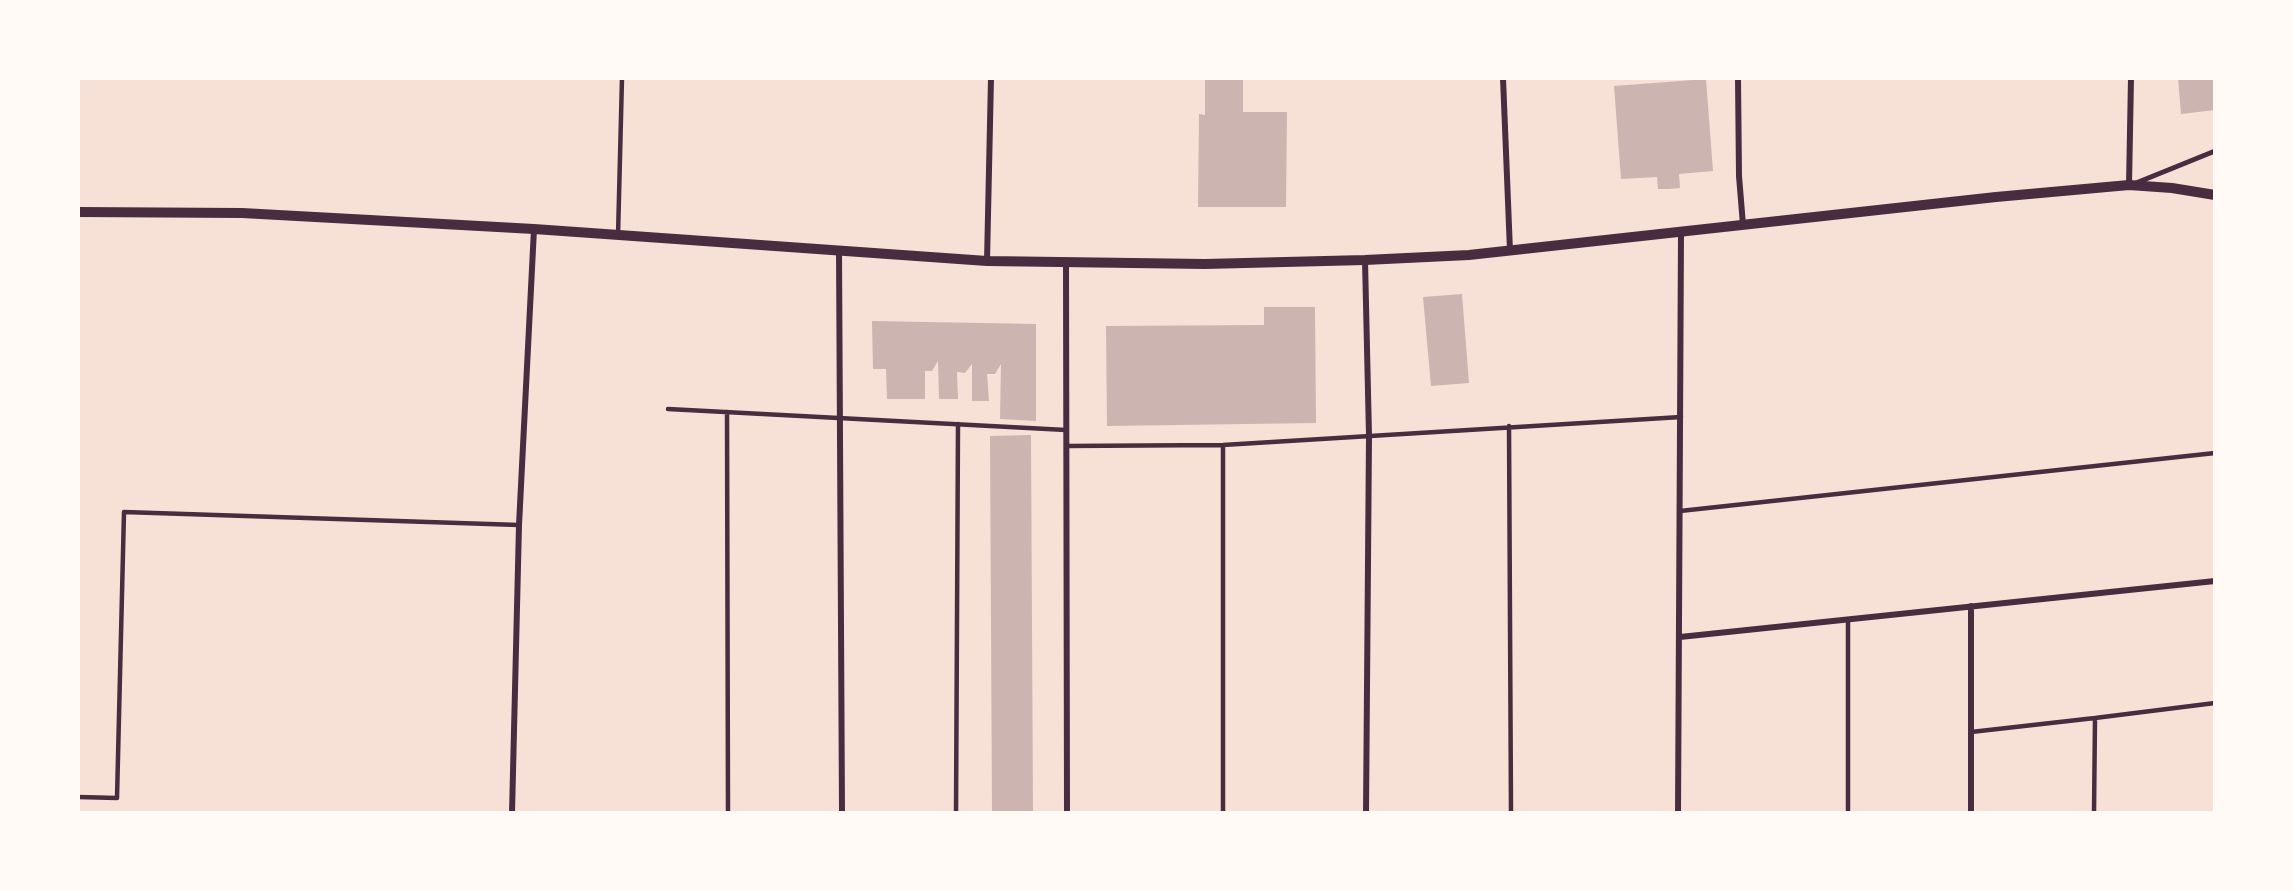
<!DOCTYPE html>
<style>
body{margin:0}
#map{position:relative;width:2293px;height:891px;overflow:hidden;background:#f7e1d7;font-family:"Source Sans 3",sans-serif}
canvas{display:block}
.frame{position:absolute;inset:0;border:80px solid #fffaf5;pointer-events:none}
</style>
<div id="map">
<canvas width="2293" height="891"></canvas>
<div class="frame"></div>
</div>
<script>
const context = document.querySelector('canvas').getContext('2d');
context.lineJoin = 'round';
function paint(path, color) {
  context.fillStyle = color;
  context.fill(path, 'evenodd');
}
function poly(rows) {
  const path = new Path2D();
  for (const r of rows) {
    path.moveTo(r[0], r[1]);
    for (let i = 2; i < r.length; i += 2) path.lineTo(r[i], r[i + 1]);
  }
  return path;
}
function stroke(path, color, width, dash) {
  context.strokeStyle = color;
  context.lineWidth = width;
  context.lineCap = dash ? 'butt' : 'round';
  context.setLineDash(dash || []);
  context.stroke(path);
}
paint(poly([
 [1205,78,1243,78,1243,112,1287,112,1286,207,1198,207,1199,114,1205,115],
 [2178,78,2215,78,2215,110,2181,114],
 [1706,79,1713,171,1679,174,1680,188,1668,189,1658,189,1657,177,1621,179,1614,86],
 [1462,294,1469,383,1431,386,1423,297],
 [1264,307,1315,307,1316,423,1107,426,1106,326,1264,325],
 [872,321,1036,324,1036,421,1000,419,1001,364,995,374,987,374,989,401,972,401,972,364,965,373,957,372,958,399,939,399,938,361,932,371,925,371,925,399,887,399,886,369,873,369],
 [1031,435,1033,813,992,813,990,436]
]), '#ccb4b1');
stroke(poly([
 [618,236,622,78],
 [668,409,1066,430],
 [727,412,728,813],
 [1509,426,1511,813],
 [1223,445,1223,813],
 [1066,446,1223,445,1681,417],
 [1680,511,2215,453],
 [1848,619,1848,813],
 [1971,732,2095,718],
 [78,797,117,798,124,512,519,525],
 [956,813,958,424],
 [2094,813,2095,718,2215,703]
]), '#4a2c40', 4.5);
stroke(poly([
 [2136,183,2215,151]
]), '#4a2c40', 5);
stroke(poly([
 [1503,78,1510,251],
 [1738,78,1739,176,1743,225],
 [2129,185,2131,78],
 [839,250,842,813],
 [1365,260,1369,436,1366,813],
 [987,261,991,78],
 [1066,262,1067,813],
 [1971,606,1971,813],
 [1680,637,2215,581],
 [512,813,519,525,534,229],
 [1678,813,1681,233]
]), '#4a2c40', 6);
stroke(poly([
 [78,212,242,213,534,229,987,261,1205,264,1365,260,1469,255,1996,197,2129,185,2172,188,2215,195]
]), '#4a2c40', 10);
</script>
